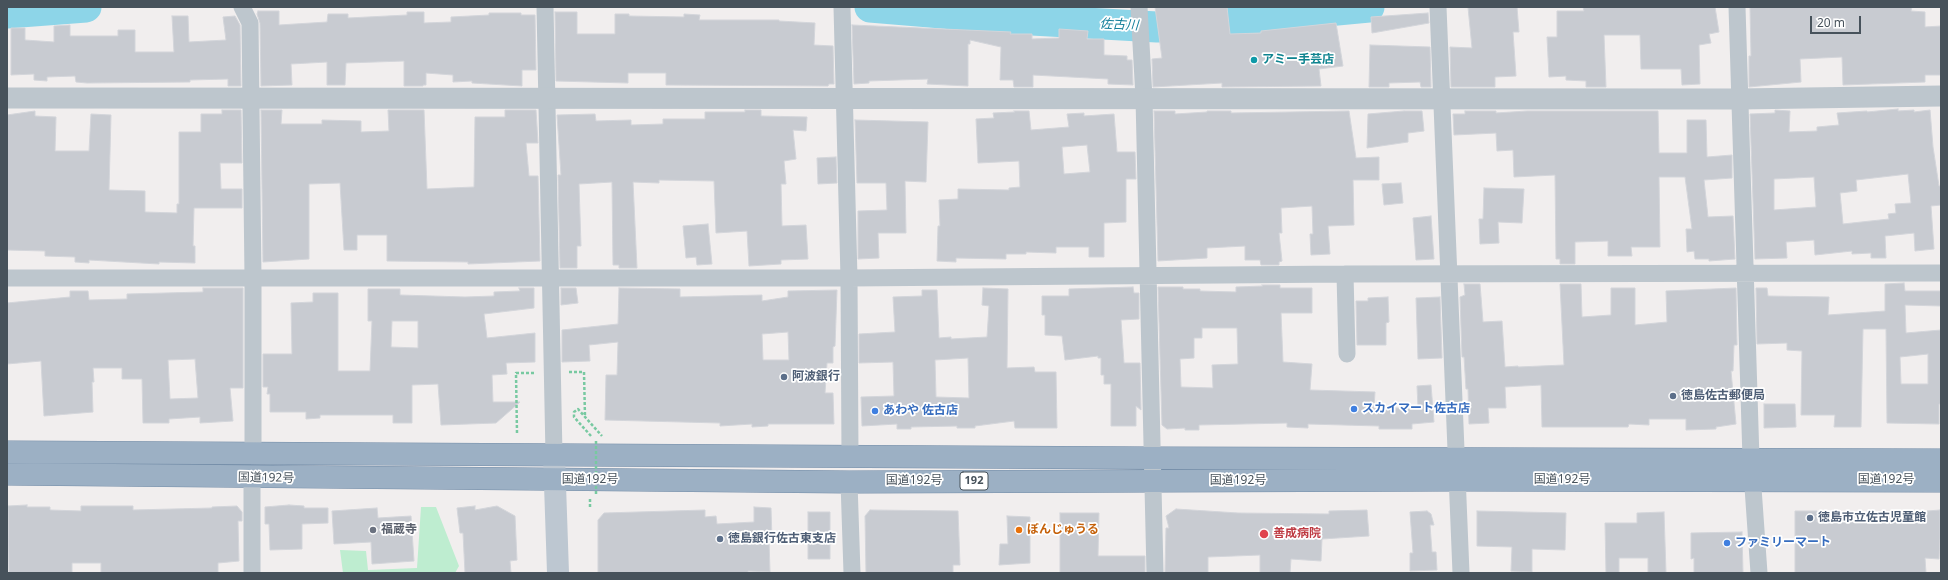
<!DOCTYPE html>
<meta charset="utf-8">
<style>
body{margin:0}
#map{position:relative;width:1948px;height:580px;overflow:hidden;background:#f1eeee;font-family:"Noto Sans",sans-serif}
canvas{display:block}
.frame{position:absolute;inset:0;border:8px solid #47525b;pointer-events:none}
.scale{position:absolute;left:1810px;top:16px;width:51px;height:18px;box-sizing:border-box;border:2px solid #47525b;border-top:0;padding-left:5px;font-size:12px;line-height:14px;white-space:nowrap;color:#47525b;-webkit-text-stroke:3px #fff;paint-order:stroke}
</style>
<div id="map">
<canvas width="1948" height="580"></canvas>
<div class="frame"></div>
<div class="scale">20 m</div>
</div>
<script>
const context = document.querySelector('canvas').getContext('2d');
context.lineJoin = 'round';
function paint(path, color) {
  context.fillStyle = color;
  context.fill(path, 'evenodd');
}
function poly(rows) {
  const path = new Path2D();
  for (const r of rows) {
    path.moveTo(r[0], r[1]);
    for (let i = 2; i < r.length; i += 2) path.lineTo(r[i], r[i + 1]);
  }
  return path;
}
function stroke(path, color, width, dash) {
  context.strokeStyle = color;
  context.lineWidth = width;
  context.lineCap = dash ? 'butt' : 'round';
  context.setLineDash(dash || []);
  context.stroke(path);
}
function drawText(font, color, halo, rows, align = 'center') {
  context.font = font + ' "Noto Sans","Noto Sans JP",sans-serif';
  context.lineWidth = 3.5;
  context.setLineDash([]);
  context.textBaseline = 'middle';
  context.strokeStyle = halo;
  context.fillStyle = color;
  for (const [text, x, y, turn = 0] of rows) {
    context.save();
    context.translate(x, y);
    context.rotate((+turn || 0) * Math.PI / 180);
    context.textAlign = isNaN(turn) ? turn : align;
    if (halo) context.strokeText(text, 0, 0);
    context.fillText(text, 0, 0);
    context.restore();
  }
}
paint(poly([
 [421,507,436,507,459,566,455,573,343,573,340,550,366,551,368,570,417,568]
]), '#beedd0');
stroke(poly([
 [870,7,1014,19,1157,27,1369,7],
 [7,13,86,7]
]), '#8dd5e8', 31);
const building = poly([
 [1155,7,1227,7,1230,34,1261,33,1261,31,1336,23,1343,66,1319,69,1321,86,1222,87,1222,83,1153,87,1152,59,1162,58,1155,7],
 [1468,7,1517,7,1519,32,1513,32,1516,76,1495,77,1495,87,1451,87,1450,47,1472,48,1468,7],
 [1583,7,1715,7,1719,32,1709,34,1711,43,1699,45,1700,84,1682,85,1681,69,1641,69,1640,35,1604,35,1606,87,1586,87,1586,81,1566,80,1566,76,1549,77,1547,37,1557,37,1557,11,1584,11,1583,7],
 [1750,7,1912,7,1911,11,1925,12,1925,27,1941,26,1941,75,1925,75,1925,82,1843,85,1842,57,1800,59,1801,82,1749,87,1749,56,1751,56,1750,7],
 [258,11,279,11,279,25,327,22,328,14,348,14,348,18,407,15,407,12,424,12,424,23,451,22,451,17,489,15,489,13,521,13,521,15,535,15,536,70,522,70,522,86,472,83,472,81,453,82,453,75,426,73,426,85,423,85,423,86,404,86,404,61,346,63,345,85,327,85,327,62,291,64,292,85,261,86,260,23,257,14,258,11],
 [555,12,577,12,577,34,615,34,615,14,629,14,629,16,684,17,684,14,700,15,699,20,779,20,779,21,815,23,814,45,833,46,834,84,829,84,828,86,666,85,666,73,628,73,628,83,556,81,555,12],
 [1428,13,1429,23,1372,33,1371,17,1428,13],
 [172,16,188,16,189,42,226,40,223,17,235,16,240,25,241,86,228,86,228,79,190,80,190,82,87,83,76,82,75,76,47,77,47,81,34,80,34,74,11,75,11,28,25,28,25,40,54,42,54,26,70,25,70,36,118,36,118,30,135,30,135,52,174,52,172,16],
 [852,25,1011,32,1010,34,1032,34,1032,39,1059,38,1059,29,1088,31,1087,39,1104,39,1104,55,1127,56,1127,60,1132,60,1133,85,1108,84,1108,79,1033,75,1033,87,1014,87,1013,80,1000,80,1001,47,970,40,970,44,968,44,968,86,927,84,928,79,869,81,869,83,854,84,852,25],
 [1370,45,1430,47,1431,87,1421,87,1420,82,1389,83,1389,87,1369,87,1370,45],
 [1898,109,1898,111,1914,110,1914,112,1930,110,1933,147,1939,186,1941,186,1941,205,1931,206,1934,249,1915,251,1914,233,1885,236,1886,258,1871,258,1871,253,1852,254,1852,251,1815,255,1814,240,1786,242,1787,258,1755,259,1750,114,1775,113,1775,110,1790,111,1789,132,1817,131,1817,127,1839,125,1837,113,1867,111,1867,112,1898,109],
 [1908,174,1911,203,1895,204,1896,213,1888,214,1889,219,1843,224,1840,193,1857,191,1856,180,1908,174],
 [1814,177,1816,207,1774,210,1774,179,1814,177],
 [222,110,241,110,242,163,220,163,221,189,242,189,242,208,194,208,193,246,195,246,195,263,159,262,159,264,89,260,89,263,75,262,75,257,45,256,45,251,7,250,7,115,35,111,35,116,56,117,55,151,89,151,91,114,111,115,109,190,145,191,145,212,177,213,177,204,179,204,179,132,201,132,201,114,222,114,222,110],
 [261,110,282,110,281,124,322,124,322,120,361,121,361,132,389,131,388,110,424,110,427,189,474,187,475,117,505,117,505,110,536,110,538,143,526,143,529,176,538,176,540,261,468,264,468,262,387,261,387,235,357,235,357,250,344,250,340,183,309,184,309,259,263,262,261,110],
 [745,110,761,110,761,116,807,117,806,131,793,130,796,159,784,161,786,184,781,184,782,226,806,225,808,259,781,260,781,264,749,266,747,231,716,233,714,181,659,180,659,183,633,182,637,268,619,268,619,265,613,265,612,182,579,184,581,246,577,246,577,268,560,268,558,175,561,175,557,115,595,114,596,121,631,120,631,125,663,124,663,119,705,119,705,112,745,112,745,110],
 [1014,111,1029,111,1031,130,1069,127,1067,114,1084,113,1084,116,1114,114,1117,152,1135,152,1136,179,1126,179,1126,222,1104,223,1104,257,1089,257,1089,247,1056,247,1056,253,1026,252,1026,254,1006,254,1006,259,956,258,956,262,937,261,938,226,940,226,939,200,958,199,958,189,1009,190,1009,188,1020,187,1019,161,978,163,976,119,994,118,993,113,1015,112,1014,111],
 [1087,145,1090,172,1064,174,1062,147,1087,145],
 [1154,111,1175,111,1175,114,1207,112,1207,111,1231,111,1231,113,1349,111,1356,158,1379,157,1379,180,1353,180,1354,225,1328,226,1330,254,1311,255,1310,234,1313,234,1312,206,1281,208,1282,233,1279,233,1282,261,1279,262,1279,265,1261,265,1260,260,1245,260,1245,246,1207,248,1207,258,1158,261,1154,111],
 [1404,111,1422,111,1424,131,1408,133,1408,142,1367,148,1368,114,1404,111],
 [1465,111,1496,111,1496,113,1527,111,1658,111,1659,153,1687,153,1687,120,1706,120,1707,157,1732,155,1732,178,1704,180,1708,217,1733,216,1735,259,1709,261,1709,259,1695,259,1694,251,1687,252,1686,229,1692,229,1685,177,1659,177,1660,247,1631,247,1632,256,1608,256,1608,241,1575,242,1575,264,1560,264,1560,259,1556,259,1555,175,1514,177,1513,150,1497,151,1496,133,1454,135,1453,114,1465,114,1465,111],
 [855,120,928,122,926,182,905,181,906,233,878,233,879,258,858,259,858,211,887,210,886,183,857,183,855,120],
 [836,157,837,183,818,184,817,158,836,157],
 [1401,183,1403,203,1384,205,1382,184,1401,183],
 [1484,188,1524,189,1522,223,1498,222,1499,243,1480,244,1479,219,1483,219,1484,188],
 [1431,216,1434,259,1416,260,1413,218,1431,216],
 [708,224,712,264,697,265,696,257,686,258,683,226,708,224],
 [1904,283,1905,291,1941,291,1941,306,1905,305,1906,333,1941,330,1941,404,1939,404,1939,424,1887,423,1886,329,1863,329,1861,427,1834,427,1835,415,1801,415,1802,351,1787,350,1787,343,1757,344,1756,288,1767,288,1768,296,1829,297,1828,315,1885,311,1885,284,1904,283],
 [1928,354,1928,384,1901,384,1900,357,1928,354],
 [1464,284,1480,284,1483,322,1502,321,1505,367,1518,366,1518,367,1564,365,1560,284,1581,284,1582,317,1611,315,1611,288,1635,288,1635,325,1667,322,1666,291,1736,288,1737,345,1734,345,1733,371,1731,371,1736,424,1716,427,1716,429,1686,430,1686,419,1649,419,1649,425,1629,424,1628,427,1542,427,1541,385,1505,387,1506,408,1488,408,1489,423,1469,424,1468,389,1466,389,1464,357,1462,357,1460,297,1465,295,1464,284],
 [1262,285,1280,285,1280,288,1312,288,1312,313,1281,313,1283,362,1312,364,1310,390,1375,392,1374,408,1418,408,1417,386,1431,385,1434,422,1412,424,1412,429,1379,429,1379,426,1308,424,1308,428,1287,427,1287,423,1199,425,1199,430,1185,430,1185,428,1167,429,1162,425,1158,287,1183,287,1183,289,1200,289,1200,291,1236,292,1236,287,1263,286,1262,285],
 [1202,328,1237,328,1238,364,1212,365,1213,388,1181,387,1180,359,1194,358,1194,338,1202,338,1202,328],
 [1133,287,1134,293,1139,293,1139,319,1121,320,1124,363,1140,363,1141,410,1136,406,1136,426,1111,426,1111,384,1104,384,1104,375,1101,375,1101,358,1098,358,1098,356,1065,360,1062,336,1045,335,1045,315,1042,315,1042,296,1069,296,1069,289,1133,287],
 [203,288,243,288,243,388,230,388,233,421,200,423,200,417,169,419,169,423,143,423,142,379,122,379,122,368,93,368,94,382,92,382,93,412,44,416,41,361,7,364,7,303,70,297,70,291,88,291,89,300,127,299,127,294,203,292,203,288],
 [195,359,198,398,170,399,168,360,195,359],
 [519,288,534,288,534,308,484,314,487,338,535,333,535,362,506,363,507,374,492,375,493,402,520,402,496,423,441,425,438,384,412,385,412,423,393,423,393,415,320,415,320,418,306,419,306,412,270,412,270,394,267,394,268,387,263,387,263,354,292,354,291,303,313,302,313,293,338,293,338,371,370,371,372,321,368,321,368,289,400,289,400,295,465,297,494,296,494,292,520,291,519,288],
 [392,321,418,321,418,348,391,347,392,321],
 [561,288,576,288,578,303,561,305,561,288],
 [619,288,680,289,680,297,762,295,762,301,788,297,788,291,837,290,835,346,833,347,833,363,827,363,825,393,833,393,834,424,768,424,768,426,752,427,752,424,720,426,720,423,605,420,606,375,617,375,618,342,589,345,590,361,562,362,562,330,618,324,619,288],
 [788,332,789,360,763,360,762,334,788,332],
 [983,288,1008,289,1007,368,1034,367,1035,372,1056,372,1057,428,1015,428,1014,421,975,426,975,428,957,428,957,426,911,427,911,429,897,429,897,424,862,426,861,397,894,396,893,362,859,363,859,334,895,332,893,297,922,296,922,290,937,290,939,338,951,337,951,339,987,337,989,306,982,305,983,288],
 [968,358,969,398,936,397,935,360,968,358],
 [1388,297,1389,322,1386,323,1386,345,1357,345,1356,301,1368,301,1368,298,1388,297],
 [1440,297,1442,358,1418,359,1416,298,1440,297],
 [1764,404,1795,404,1796,427,1764,428,1764,404],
 [27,505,27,507,50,507,50,510,81,511,81,506,133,506,133,510,212,508,212,507,237,506,242,512,242,521,238,521,239,561,218,563,218,573,101,573,101,563,72,563,72,573,9,573,8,506,27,505],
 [289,505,304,506,304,508,328,508,328,523,302,524,302,549,270,550,269,524,265,524,265,507,289,505],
 [475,506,475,510,497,506,515,516,517,560,510,561,511,573,465,573,463,533,460,533,457,508,475,506],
 [754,507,771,508,772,540,769,540,770,572,748,571,748,573,598,573,598,520,604,513,705,510,705,517,716,516,717,524,754,522,754,507],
 [377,508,378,518,411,516,414,561,372,564,371,542,334,544,332,511,377,508],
 [1176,509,1238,513,1329,514,1329,511,1367,510,1369,536,1322,539,1321,561,1291,559,1290,573,1260,573,1260,555,1208,557,1208,573,1165,573,1166,528,1169,528,1166,516,1176,509],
 [870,510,958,511,960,565,953,565,953,573,866,573,865,516,870,510],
 [1940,510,1940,538,1939,559,1925,558,1926,573,1795,573,1795,511,1817,511,1817,522,1868,522,1868,513,1927,513,1927,511,1940,510],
 [1427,511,1431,514,1434,525,1430,525,1432,552,1436,552,1437,570,1410,571,1410,553,1413,553,1410,512,1427,511],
 [1477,511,1566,513,1565,550,1532,549,1532,572,1511,571,1512,547,1477,546,1477,511],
 [808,512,830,512,830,559,808,559,808,512],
 [1664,512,1666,573,1648,573,1648,558,1619,558,1619,573,1606,573,1605,523,1637,523,1637,513,1664,512],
 [1060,513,1099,513,1098,556,1145,556,1145,573,1060,573,1060,513],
 [1007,516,1030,517,1030,563,999,565,1000,544,1008,544,1007,516],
 [1742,532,1743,573,1694,573,1694,558,1691,559,1691,533,1742,532]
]);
paint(building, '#c8cbd1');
stroke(building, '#d3d5da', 1);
const trunk = poly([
 [7,452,1153,458,1941,460],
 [7,474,849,482,1456,480,1941,481]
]);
stroke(trunk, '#738ca7', 23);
stroke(poly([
 [569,372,584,372,585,417],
 [517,433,516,373,536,373],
 [591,436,574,417,574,412,578,409,602,436],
 [590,507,590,498]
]), '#78c9a1', 2.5, [3, 2]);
stroke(poly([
 [242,7,250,23,253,278,253,454],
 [545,7,554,455],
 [842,7,849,278,850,456],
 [1139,7,1144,98,1155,573],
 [1438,7,1461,573],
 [1737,7,1751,459,1759,573],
 [1345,274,1347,354],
 [7,278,849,278,1345,274,1941,273],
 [252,478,252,573],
 [849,482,852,573]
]), '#bdc6cd', 17);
stroke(poly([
 [7,98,1739,99,1941,96]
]), '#bdc6cd', 21);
stroke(poly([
 [554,455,558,573]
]), '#bdc7d1', 22);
stroke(trunk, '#9cb0c4', 22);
stroke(poly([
 [596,441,596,494,598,494]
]), '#78c9a1', 2.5, [3, 2]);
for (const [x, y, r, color] of [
 [1254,60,4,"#0f9aa8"],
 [784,377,4,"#5c6f8a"],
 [1673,396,4,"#5c6f8a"],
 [1354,409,4,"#3f7fe0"],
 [875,411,4,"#3f7fe0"],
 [1810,518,4,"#5c6f8a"],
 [373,530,4,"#6b7280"],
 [1019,530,4,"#e8710a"],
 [1264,534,5,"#e0444e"],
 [720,539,4,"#5c6f8a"],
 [1727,543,4,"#3f7fe0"]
]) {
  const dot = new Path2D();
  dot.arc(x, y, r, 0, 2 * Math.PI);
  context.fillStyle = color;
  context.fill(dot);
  stroke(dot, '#fff', 1.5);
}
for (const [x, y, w] of [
 [974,481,28]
]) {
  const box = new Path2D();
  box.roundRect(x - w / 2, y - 9, w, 18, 3);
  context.fillStyle = '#fff';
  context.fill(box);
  stroke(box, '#47525b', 1);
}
drawText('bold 11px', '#47525b', null, [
 ["192",974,481]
]);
drawText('bold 12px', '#0d838f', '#fff', [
 ["アミー手芸店",1262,60]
], 'left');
drawText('bold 12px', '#4e5e75', '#fff', [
 ["阿波銀行",792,377],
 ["徳島佐古郵便局",1681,396],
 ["徳島市立佐古児童館",1818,518],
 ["徳島銀行佐古東支店",728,539]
], 'left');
drawText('bold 12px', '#366cbe', '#fff', [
 ["スカイマート佐古店",1362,409],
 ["あわや 佐古店",883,411],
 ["ファミリーマート",1735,543]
], 'left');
drawText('12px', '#47525b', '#fff', [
 ["国道192号",266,478,1],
 ["国道192号",590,480],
 ["国道192号",1562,480],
 ["国道192号",1886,480],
 ["国道192号",914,481],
 ["国道192号",1238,481]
]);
drawText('bold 12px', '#5b616d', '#fff', [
 ["福蔵寺",381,530]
], 'left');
drawText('bold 12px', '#c56008', '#fff', [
 ["ぼんじゅうる",1027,530]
], 'left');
drawText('bold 12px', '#be3a42', '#fff', [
 ["善成病院",1273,534]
], 'left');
drawText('italic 13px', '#137f9b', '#fff', [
 ["佐古川",1119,25,3]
]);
</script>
